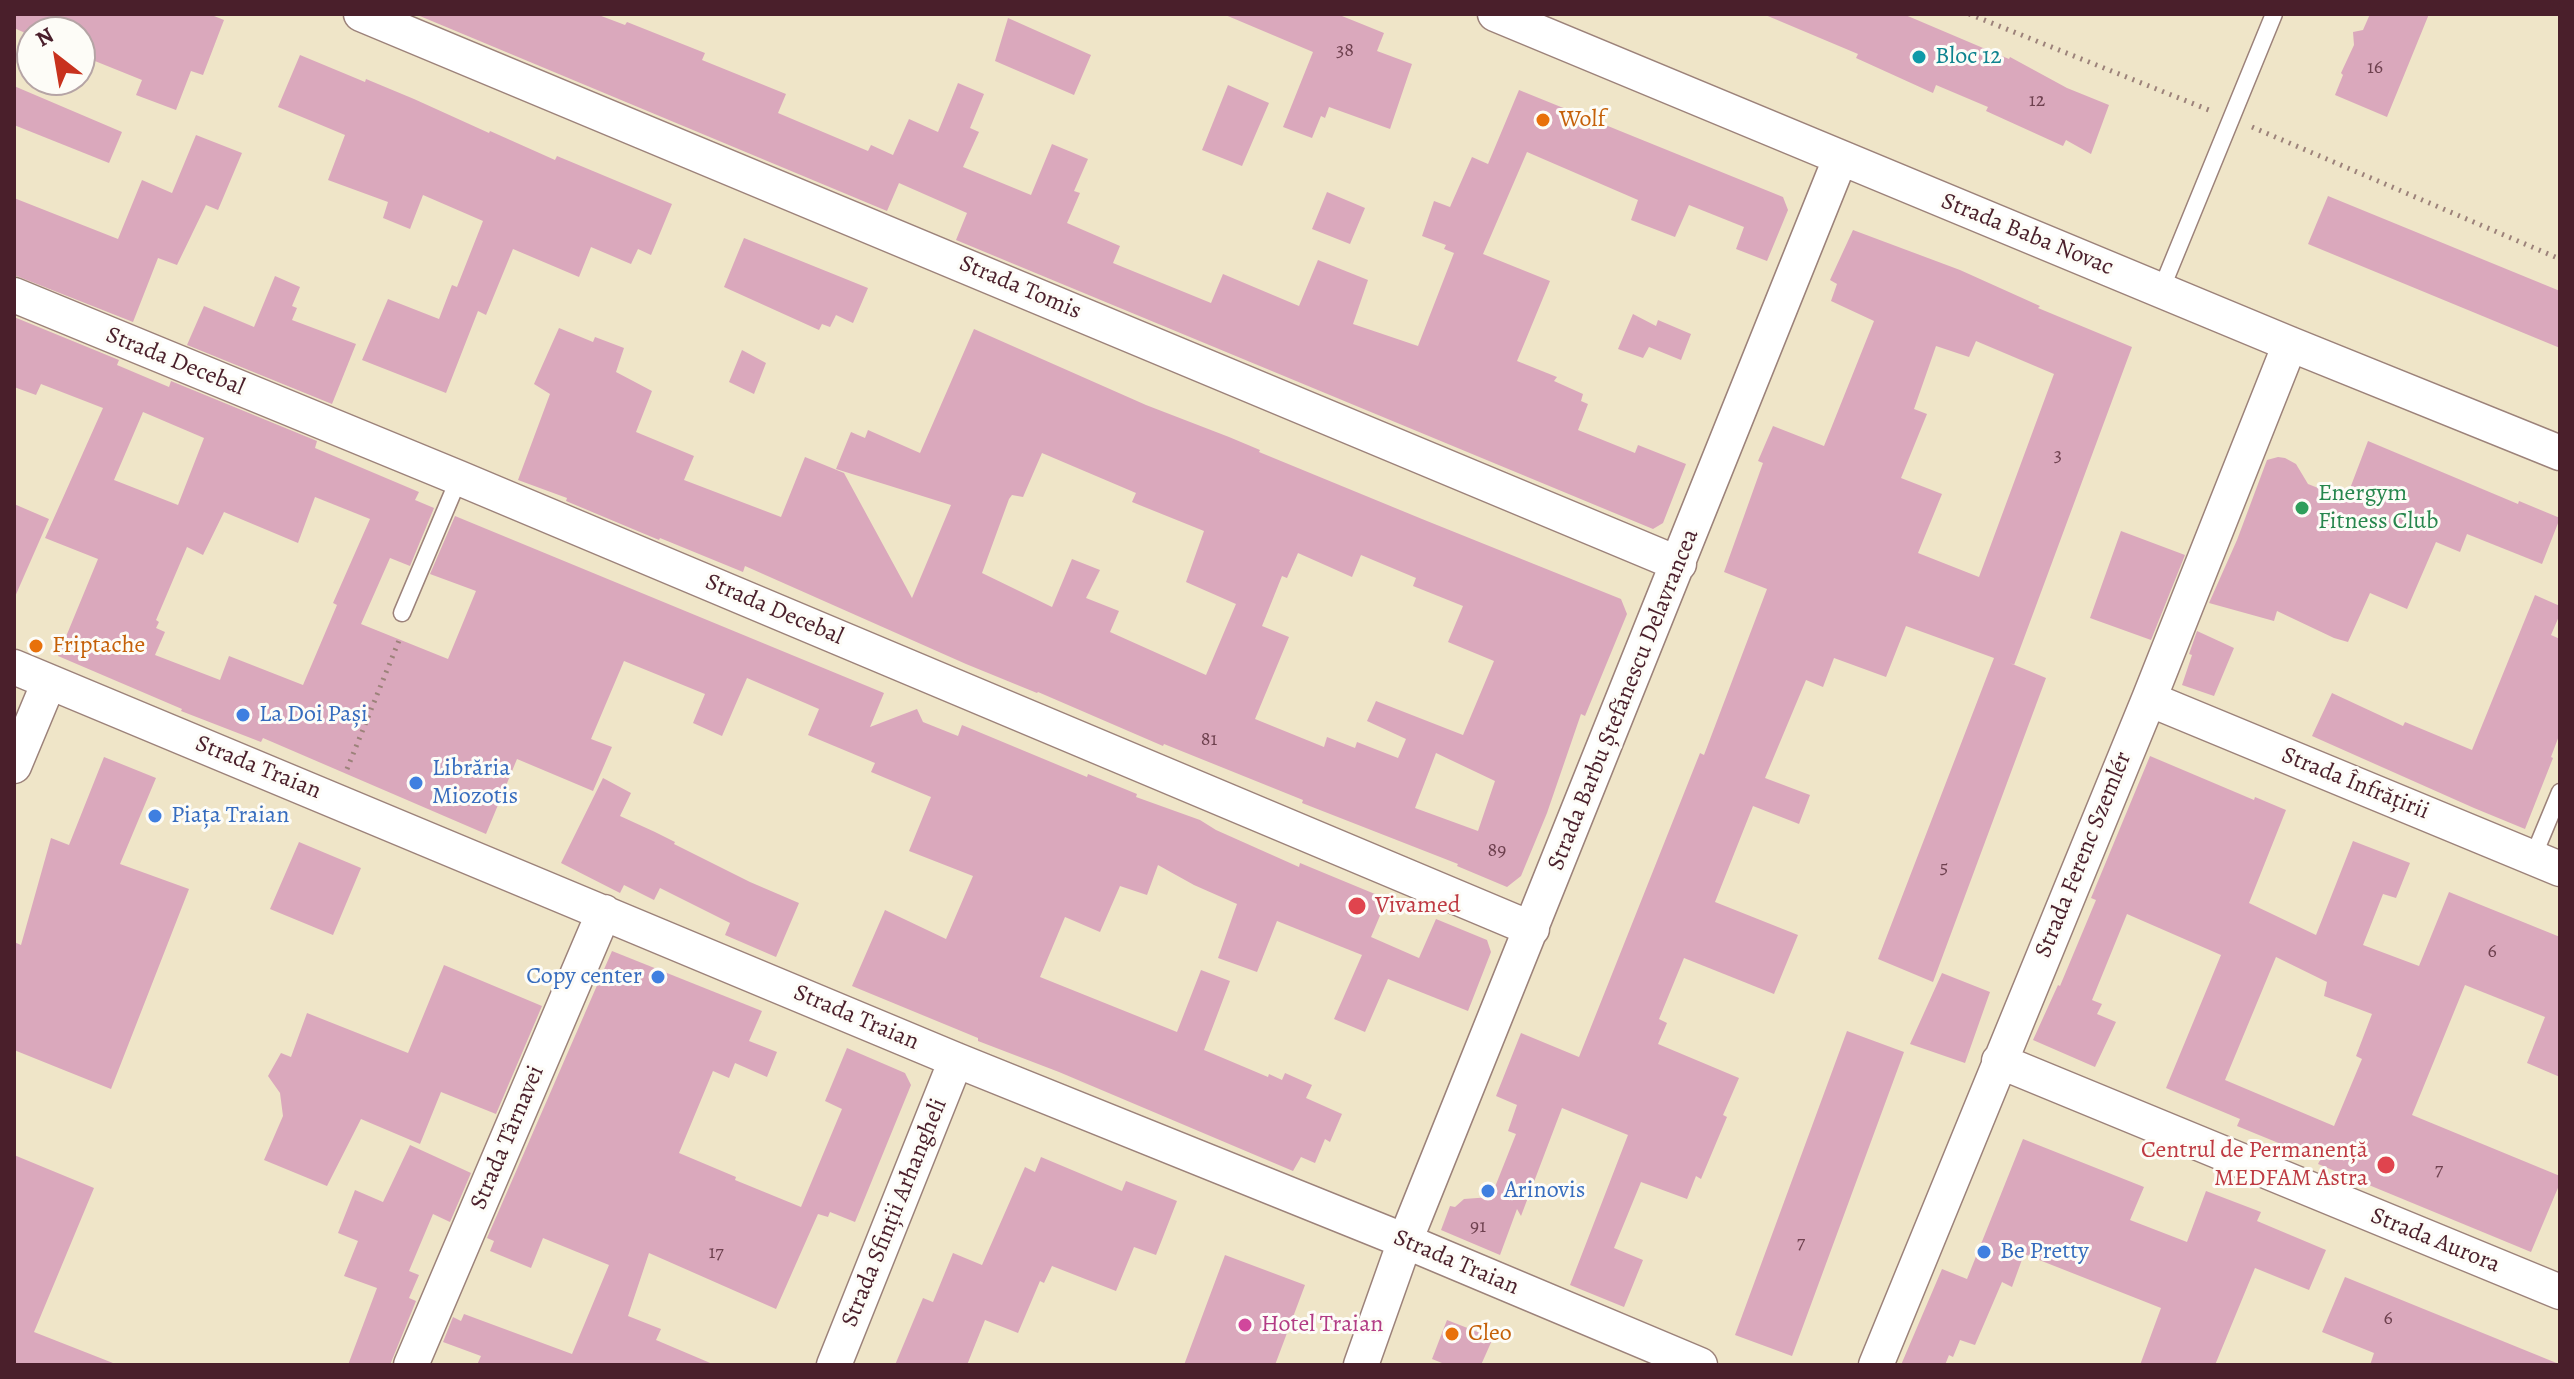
<!DOCTYPE html>
<meta charset="utf-8">
<style>
body{margin:0}
#map{position:relative;width:2574px;height:1379px;overflow:hidden;background:#efe5c8;font-family:Alegreya,serif}
canvas{display:block}
.frame{position:absolute;inset:0;border:16px solid #4a1f2b;pointer-events:none}
.north{position:absolute;left:16px;top:16px;width:80px;height:80px;box-sizing:border-box;background:#fdfcf7;border:2px solid #b5a4a5;border-radius:50%;rotate:329deg;font-size:22px;font-weight:700;line-height:32px;text-align:center;color:#4a1f2b}
.north::after{content:'';display:block;margin:auto;width:28px;height:36px;background:#c8321e;clip-path:polygon(50% 0,100% 100%,50% 72%,0 100%)}
</style>
<div id="map">
<canvas width="2574" height="1379"></canvas>
<div class="frame"></div>
<div class="north">N</div>
</div>
<script>
const context = document.querySelector('canvas').getContext('2d');
context.lineJoin = 'round';
function paint(path, color) {
  context.fillStyle = color;
  context.fill(path, 'evenodd');
}
function poly(rows) {
  const path = new Path2D();
  for (const r of rows) {
    path.moveTo(r[0], r[1]);
    for (let i = 2; i < r.length; i += 2) path.lineTo(r[i], r[i + 1]);
  }
  return path;
}
function stroke(path, color, width, dash) {
  context.strokeStyle = color;
  context.lineWidth = width;
  context.lineCap = dash ? 'butt' : 'round';
  context.setLineDash(dash || []);
  context.stroke(path);
}
function drawText(font, color, halo, rows, align = 'center') {
  context.font = font + ' Alegreya,serif';
  context.lineWidth = 6;
  context.setLineDash([]);
  context.textBaseline = 'middle';
  context.strokeStyle = halo;
  context.fillStyle = color;
  for (const [text, x, y, turn = 0] of rows) {
    context.save();
    context.translate(x, y);
    context.rotate((+turn || 0) * Math.PI / 180);
    context.textAlign = isNaN(turn) ? turn : align;
    if (halo) context.strokeText(text, 0, 0);
    context.fillText(text, 0, 0);
    context.restore();
  }
}
paint(poly([
 [14,14,209,14,224,20,203,75,191,71,176,110,136,95,142,80,80,55,80,32,32,32,32,36,14,28],
 [415,14,596,14,625,25,627,22,705,53,702,60,786,94,778,113,868,151,871,145,893,155,909,119,938,132,958,83,984,94,970,128,979,132,963,167,1031,195,1052,144,1088,159,1074,191,1080,193,1067,223,1120,246,1113,263,1211,303,1223,274,1299,306,1318,260,1368,280,1353,324,1418,346,1454,253,1444,249,1446,245,1422,236,1434,201,1450,207,1472,157,1488,164,1519,90,1783,197,1788,210,1767,261,1736,249,1744,227,1689,205,1675,237,1631,220,1638,200,1527,152,1483,254,1550,281,1517,361,1557,377,1554,381,1583,394,1581,401,1588,404,1578,430,1635,453,1638,445,1686,464,1663,523,1653,529,956,240,967,213,899,183,887,211],
 [1223,14,1337,14,1384,33,1377,51,1412,64,1390,129,1329,107,1325,118,1321,116,1312,138,1283,127,1313,52],
 [1763,14,1903,14,2009,59,2010,57,2067,88,2109,105,2091,154,2066,140,2063,146,1986,111,1988,107,1936,85,1933,93,1856,58,1858,54],
 [2370,14,2429,14,2387,117,2335,95,2343,75,2341,73,2354,45,2353,32,2363,30],
 [1008,18,1091,55,1074,95,995,61],
 [300,55,365,82,366,79,414,99,489,133,490,131,555,160,557,156,672,204,651,255,638,249,631,264,591,247,579,277,513,249,486,315,478,311,446,393,362,360,388,299,439,319,452,285,457,287,483,221,423,195,410,229,383,218,388,202,328,180,345,135,278,107],
 [1228,85,1269,103,1242,166,1202,150],
 [14,86,122,132,109,163,14,125],
 [196,135,242,153,218,210,206,205,177,265,158,258,133,322,14,275,14,198,118,239,142,180,172,193],
 [1327,192,1365,208,1350,244,1312,229],
 [2328,196,2560,291,2560,348,2308,244],
 [1853,230,1960,270,2040,306,2038,308,2132,347,2014,665,2010,663,2046,678,1933,982,1878,959,1994,658,1906,626,1886,677,1834,658,1823,687,1806,680,1765,778,1810,795,1799,824,1753,806,1715,902,1798,935,1774,994,1684,958,1659,1019,1667,1023,1658,1044,1739,1078,1723,1115,1727,1117,1701,1179,1696,1176,1687,1199,1641,1182,1614,1248,1643,1260,1624,1307,1570,1285,1628,1135,1562,1108,1521,1216,1517,1209,1500,1255,1441,1230,1450,1206,1455,1207,1464,1199,1491,1197,1516,1134,1508,1131,1517,1105,1496,1096,1521,1033,1579,1057,1700,753,1704,755,1767,589,1724,572,1763,463,1758,461,1773,426,1824,446,1874,321,1831,301,1837,284,1830,280],
 [1976,341,2054,374,1979,577,1918,553,1942,494,1901,478,1927,414,1914,409,1936,346,1969,357],
 [744,238,868,288,853,323,836,315,830,327,822,324,819,330,724,287],
 [275,276,300,287,292,306,297,308,292,320,356,344,332,404,187,345,204,306,254,327],
 [1633,314,1656,326,1658,320,1691,334,1681,360,1649,347,1643,358,1618,349],
 [14,317,119,360,117,365,169,387,171,381,317,441,315,448,419,492,415,500,434,508,410,566,390,558,361,624,448,659,476,591,430,574,455,516,884,693,870,727,917,709,923,722,958,736,962,725,1087,777,1088,774,1137,794,1136,797,1200,820,1216,830,1299,867,1300,863,1387,899,1371,937,1419,958,1436,919,1487,940,1491,952,1468,1011,1388,979,1365,1032,1334,1019,1362,955,1277,921,1257,972,1218,958,1237,904,1194,885,1158,865,1147,895,1120,886,1100,932,1065,917,1040,977,1177,1032,1201,970,1230,981,1204,1050,1268,1077,1269,1074,1282,1080,1285,1073,1312,1085,1306,1098,1342,1114,1330,1142,1325,1139,1315,1163,1301,1157,1293,1171,1059,1072,978,1041,978,1038,852,986,885,910,946,939,973,876,909,851,931,797,871,772,875,763,808,735,819,709,747,678,722,736,693,723,705,694,624,661,591,739,612,747,593,791,517,759,486,834,263,738,261,742,181,711,182,709,58,656,98,559,45,538,103,408,41,384,36,395,14,387],
 [143,412,204,438,178,505,114,480],
 [315,497,370,519,333,603,337,605,303,685,229,656,220,680,155,655,165,632,156,628,159,622,156,620,187,547,203,555,224,512,298,543],
 [559,328,593,342,595,337,624,348,616,372,652,391,636,432,694,456,684,480,781,517,805,457,844,473,912,598,951,505,836,469,851,432,865,438,868,430,920,453,974,329,1146,405,1229,437,1260,450,1259,452,1422,519,1621,599,1627,614,1585,716,1581,714,1547,813,1521,876,1507,887,1457,866,1458,864,1302,803,1303,800,1164,744,1163,746,1038,692,1037,693,966,664,745,566,743,572,660,538,659,540,566,501,567,498,518,480,550,394,534,384],
 [1042,453,1136,493,1132,502,1204,531,1186,582,1236,604,1206,675,1110,632,1119,611,1086,598,1100,570,1072,559,1052,607,982,573,1009,499,1012,495,1023,497],
 [1298,553,1352,577,1361,555,1416,578,1413,586,1463,606,1448,642,1494,661,1463,735,1376,701,1367,721,1406,739,1398,758,1357,742,1355,748,1327,737,1324,747,1255,719,1289,637,1262,626,1282,576,1287,578],
 [1436,753,1495,781,1478,831,1415,808],
 [742,350,766,363,754,394,729,382],
 [2368,441,2518,504,2519,501,2560,518,2542,564,2467,534,2460,552,2436,542,2407,609,2370,593,2348,642,2334,638,2277,611,2274,621,2209,603,2237,540,2267,460,2278,457,2285,458,2296,464,2308,484,2346,499],
 [14,504,49,519,14,599],
 [2121,531,2185,555,2151,640,2090,618],
 [2535,595,2560,606,2560,614,2551,635,2560,639,2560,733,2551,757,2553,758,2525,829,2474,808,2312,736,2332,693,2403,726,2405,722,2472,750],
 [2197,631,2234,648,2214,696,2182,685,2192,655,2189,654],
 [2150,756,2254,800,2255,797,2286,810,2249,903,2316,935,2353,841,2410,863,2396,898,2383,894,2363,945,2419,966,2449,892,2560,937,2560,1077,2527,1063,2545,1017,2465,985,2412,1115,2560,1176,2560,1183,2531,1252,2318,1164,2320,1160,2237,1126,2240,1119,2166,1088,2221,955,2127,914,2092,1000,2102,1004,2097,1014,2116,1022,2095,1067,2033,1040,2058,985,2060,986,2096,900,2091,898],
 [2276,957,2327,982,2324,996,2372,1014,2356,1056,2362,1059,2334,1126,2225,1080],
 [104,757,156,778,120,864,189,889,111,1089,14,1050,14,942,21,945,51,838,69,845],
 [603,778,631,793,620,816,655,832,675,842,674,844,750,882,799,903,776,957,725,935,730,923,660,888,654,900,624,885,620,893,561,863],
 [299,842,361,868,333,935,270,909],
 [612,951,762,1011,749,1041,777,1052,767,1077,735,1063,729,1078,713,1071,679,1153,736,1177,735,1180,801,1207,842,1109,825,1101,847,1048,905,1073,911,1085,855,1222,830,1212,828,1217,818,1214,776,1309,649,1253,628,1316,661,1329,656,1340,715,1365,477,1365,481,1356,443,1342,453,1317,461,1321,464,1314,572,1354,609,1265,543,1238,531,1268,490,1251,494,1241,487,1238],
 [444,965,542,1006,496,1114,441,1092,420,1144,361,1119,327,1186,264,1160,283,1116,280,1093,268,1076,281,1053,291,1057,307,1013,408,1053],
 [1942,973,1990,992,1965,1063,1910,1044],
 [1847,1031,1904,1052,1792,1356,1735,1335],
 [2023,1139,2144,1187,2130,1220,2187,1242,2206,1191,2261,1212,2257,1221,2326,1250,2309,1290,2255,1268,2215,1365,2140,1365,2161,1308,2024,1254,2012,1287,2002,1282,1975,1345,1960,1340,1953,1357,1949,1355,1945,1365,1901,1365,1942,1269,1967,1279],
 [410,1145,471,1173,450,1222,433,1214,409,1271,419,1275,409,1298,416,1301,390,1365,348,1365,377,1288,344,1276,358,1241,338,1233,355,1190,383,1202],
 [14,1155,94,1188,34,1332,113,1363,113,1365,14,1365],
 [1041,1157,1122,1191,1126,1181,1177,1201,1156,1255,1134,1247,1116,1291,1052,1266,1044,1283,1040,1281,1018,1333,985,1320,967,1365,895,1365,923,1298,933,1302,953,1253,982,1265,1025,1167,1035,1172],
 [1225,1255,1305,1285,1275,1365,1184,1365],
 [2345,1277,2559,1364,2559,1365,2370,1365,2374,1353,2322,1332],
 [1447,1320,1493,1338,1481,1365,1447,1365,1432,1359]
]), '#daa8bc');
const lane = poly([
 [2161,290,2274,14],
 [402,613,459,478],
 [2533,857,2560,792]
]);
const street = poly([
 [361,14,1679,564],
 [1495,14,2290,344,2560,453],
 [14,295,459,478,1532,929],
 [14,667,956,1060,1405,1241,1700,1365],
 [2149,699,2560,869],
 [14,766,49,682],
 [1999,1061,2560,1292],
 [411,1365,604,912],
 [834,1365,956,1060],
 [1361,1365,1405,1241,1840,159],
 [1876,1365,2149,699,2290,344]
]);
stroke(lane, '#9c827a', 19);
stroke(street, '#9c827a', 37);
stroke(poly([
 [1969,14,2209,110],
 [2252,127,2560,259],
 [347,769,400,638]
]), '#9c827a', 5, [2, 6]);
stroke(lane, '#fff', 16);
stroke(street, '#fff', 34);
for (const [x, y, r, color] of [
 [1919,57,8,"#0f9aa8"],
 [1543,120,8,"#e8710a"],
 [2302,508,8,"#2e9e5b"],
 [36,646,8,"#e8710a"],
 [243,715,8,"#3f7fe0"],
 [416,783,8,"#3f7fe0"],
 [155,816,8,"#3f7fe0"],
 [1357,906,10,"#e0444e"],
 [658,977,8,"#3f7fe0"],
 [2386,1165,10,"#e0444e"],
 [1488,1191,8,"#3f7fe0"],
 [1984,1252,8,"#3f7fe0"],
 [1245,1325,8,"#d1479c"],
 [1452,1334,8,"#e8710a"]
]) {
  const dot = new Path2D();
  dot.arc(x, y, r, 0, 2 * Math.PI);
  context.fillStyle = color;
  context.fill(dot);
  stroke(dot, '#fdfcf7', 3);
}
drawText('20px', '#6e414f', null, [
 ["38",1345,51],
 ["16",2375,68],
 ["12",2037,101],
 ["3",2058,456],
 ["81",1209,740],
 ["89",1497,851],
 ["5",1944,868],
 ["6",2492,952],
 ["7",2439,1170],
 ["91",1478,1227],
 ["7",1801,1243],
 ["17",716,1253],
 ["6",2388,1319]
]);
drawText('24px', '#0d838f', '#fdfcf7', [
 ["Bloc 12",1935,57]
], 'left');
drawText('24px', '#c56008', '#fdfcf7', [
 ["Wolf",1559,120],
 ["Friptache",52,646],
 ["Cleo",1468,1334]
], 'left');
drawText('24px', '#4a1f2b', '#fdfcf7', [
 ["Strada Baba Novac",2027,235,22],
 ["Strada Tomis",1020,288,23],
 ["Strada Decebal",175,362,22],
 ["Strada Decebal",774,610,23],
 ["Strada Barbu Ștefănescu Delavrancea",1624,700,-68],
 ["Strada Traian",258,768,22],
 ["Strada Înfrățirii",2355,784,22],
 ["Strada Ferenc Szemlér",2084,855,-68],
 ["Strada Traian",856,1018,23],
 ["Strada Târnavei",508,1138,-67],
 ["Strada Sfinții Arhangheli",895,1213,-68],
 ["Strada Aurora",2435,1241,22],
 ["Strada Traian",1456,1263,23]
]);
drawText('24px', '#27864d', '#fdfcf7', [
 ["Energym",2318,494],
 ["Fitness Club",2318,522]
], 'left');
drawText('24px', '#366cbe', '#fdfcf7', [
 ["La Doi Pași",259,715],
 ["Librăria",432,769],
 ["Miozotis",432,797],
 ["Piața Traian",171,816],
 ["Copy center",642,977,"right"],
 ["Arinovis",1504,1191],
 ["Be Pretty",2000,1252]
], 'left');
drawText('24px', '#be3a42', '#fdfcf7', [
 ["Vivamed",1375,906],
 ["Centrul de Permanență",2368,1151,"right"],
 ["MEDFAM Astra",2368,1179,"right"]
], 'left');
drawText('24px', '#b23c85', '#fdfcf7', [
 ["Hotel Traian",1261,1325]
], 'left');
</script>
